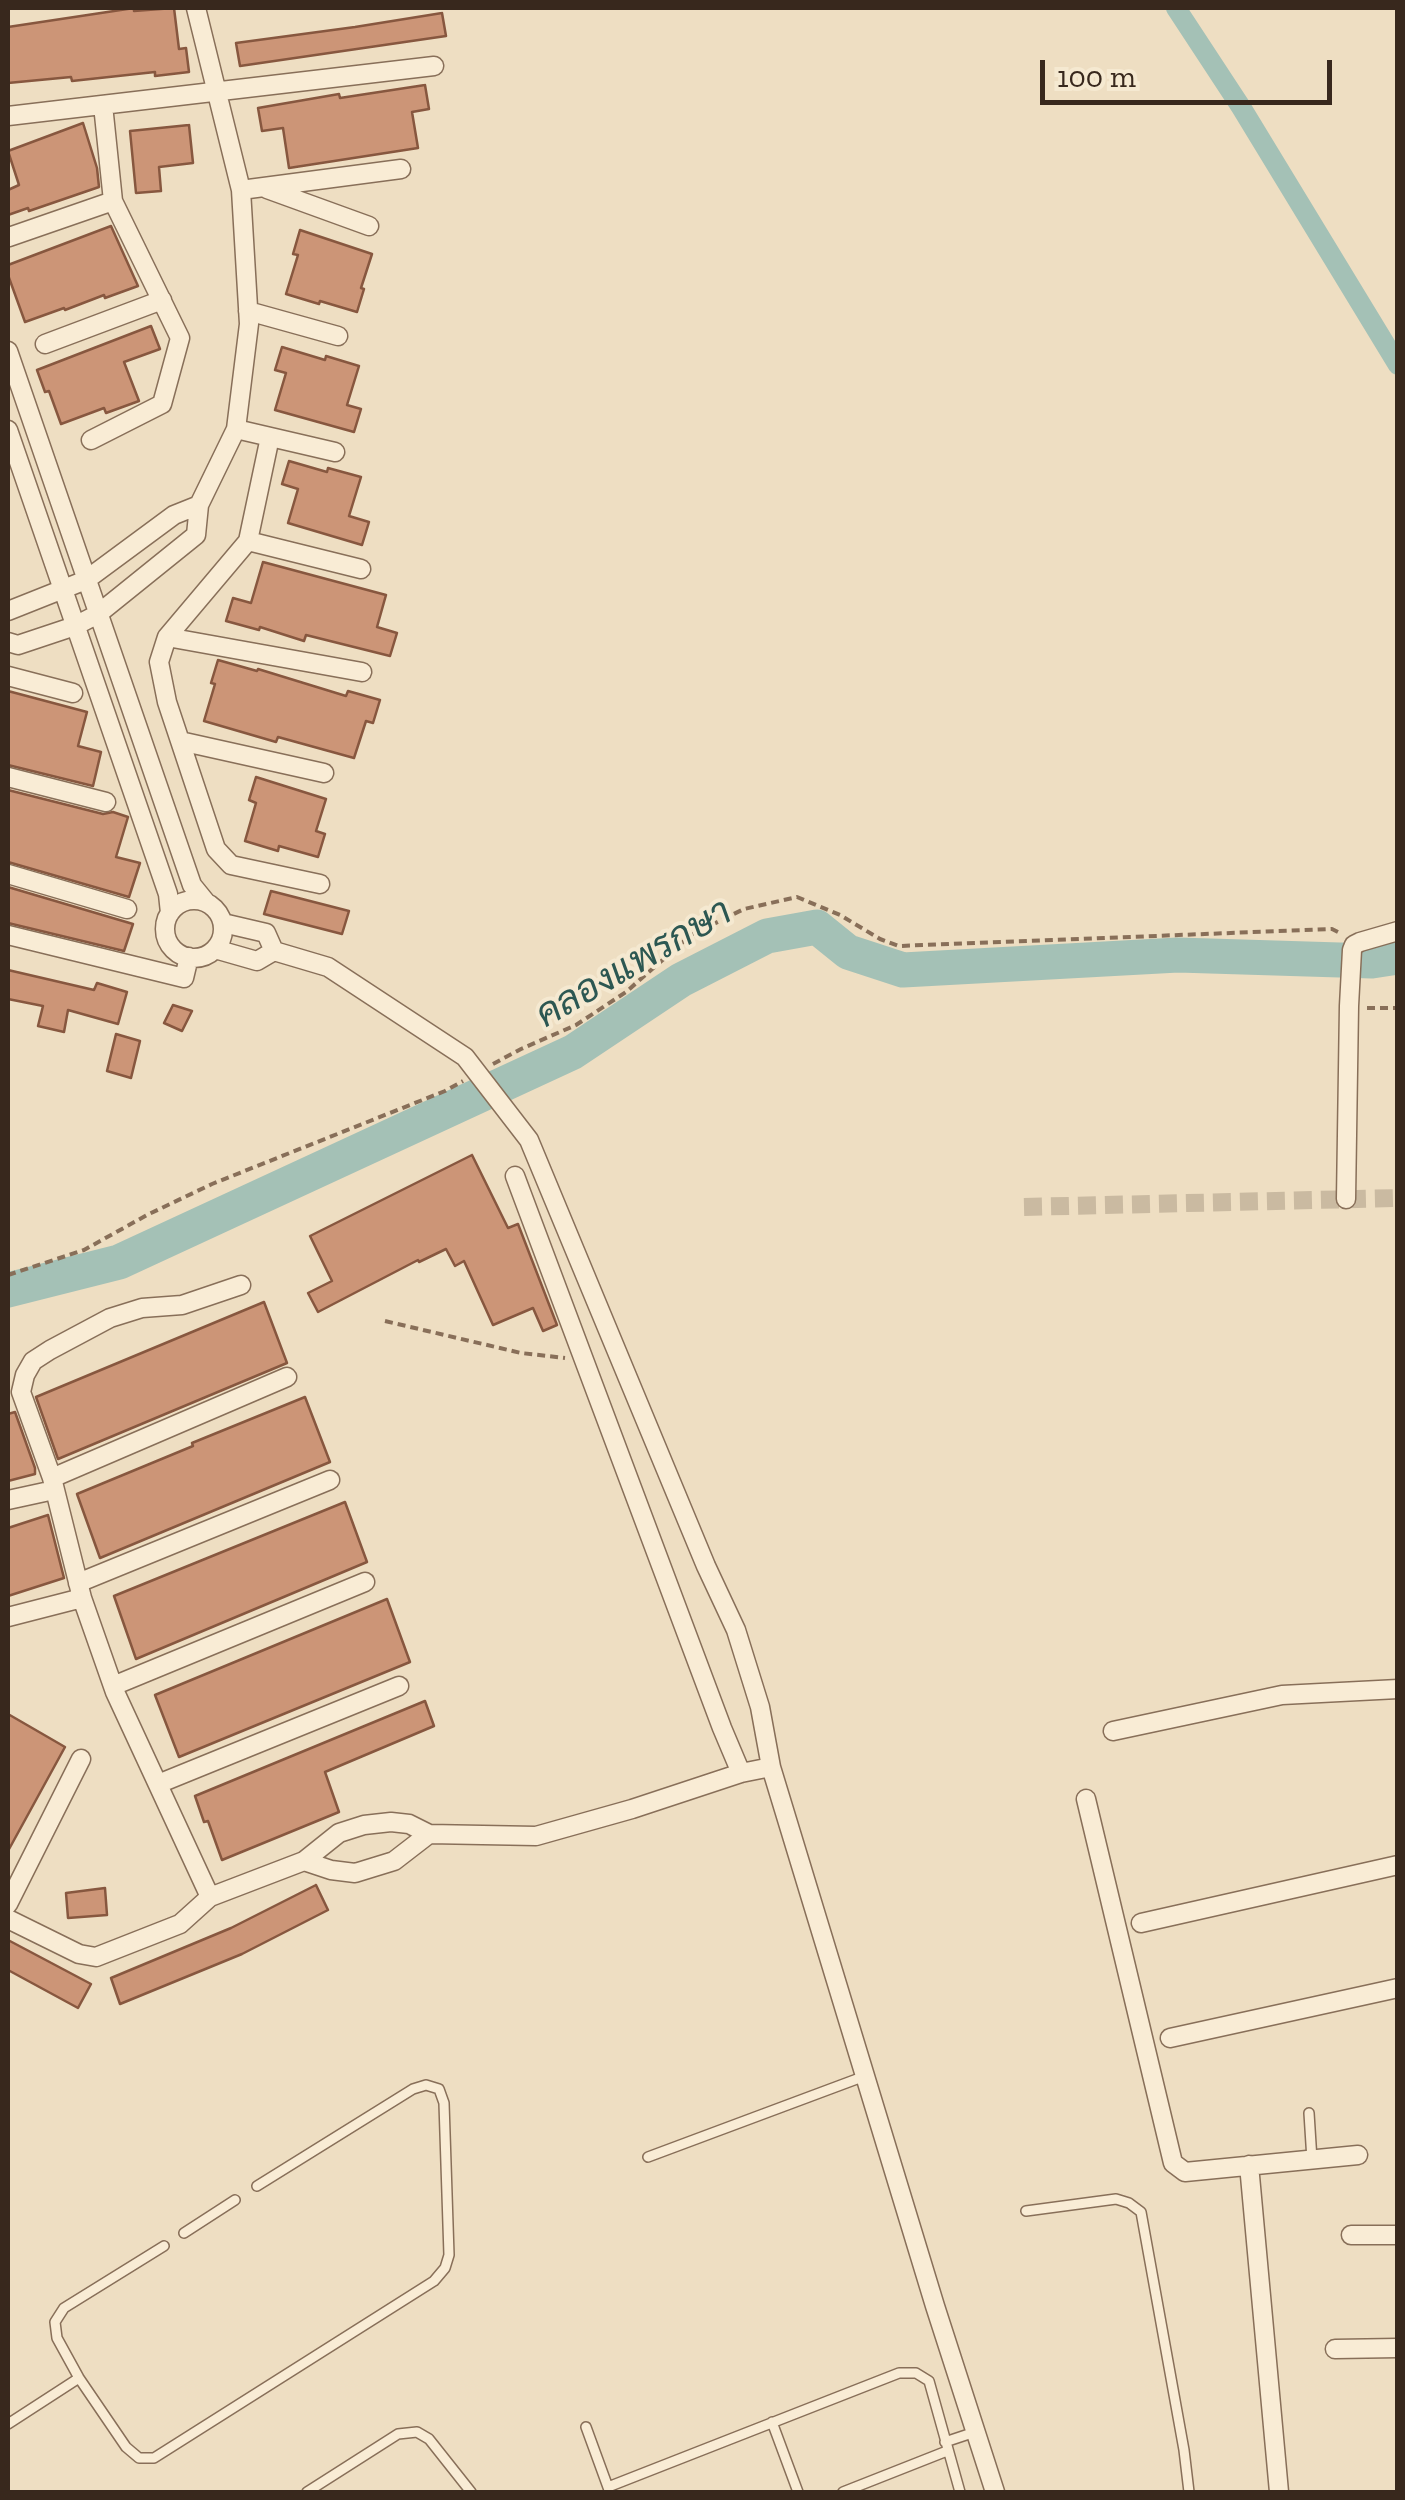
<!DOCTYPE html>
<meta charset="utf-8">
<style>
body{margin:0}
#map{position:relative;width:1405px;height:2500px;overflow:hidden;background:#eedec2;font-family:"Zilla Slab",serif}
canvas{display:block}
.frame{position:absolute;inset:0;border:10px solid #38281d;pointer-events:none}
.scale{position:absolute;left:1040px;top:60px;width:292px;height:45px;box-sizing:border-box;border:5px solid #38281d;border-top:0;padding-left:12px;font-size:30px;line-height:35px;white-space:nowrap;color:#38281d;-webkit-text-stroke:8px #f5e9d1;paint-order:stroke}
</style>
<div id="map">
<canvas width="1405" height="2500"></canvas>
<div class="frame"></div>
<div class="scale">100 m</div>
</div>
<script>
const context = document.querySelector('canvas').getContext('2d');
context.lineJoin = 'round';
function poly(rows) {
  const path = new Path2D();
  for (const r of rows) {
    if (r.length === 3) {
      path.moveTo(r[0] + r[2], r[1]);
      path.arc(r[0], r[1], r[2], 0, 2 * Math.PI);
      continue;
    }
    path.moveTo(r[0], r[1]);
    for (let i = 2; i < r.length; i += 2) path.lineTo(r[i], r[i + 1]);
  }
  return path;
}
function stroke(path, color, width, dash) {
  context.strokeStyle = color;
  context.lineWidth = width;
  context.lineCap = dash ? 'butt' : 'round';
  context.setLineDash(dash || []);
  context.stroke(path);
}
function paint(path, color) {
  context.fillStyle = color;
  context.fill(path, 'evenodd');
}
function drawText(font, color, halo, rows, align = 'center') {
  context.font = font + ' "Zilla Slab",Sarabun,serif';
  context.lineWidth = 8;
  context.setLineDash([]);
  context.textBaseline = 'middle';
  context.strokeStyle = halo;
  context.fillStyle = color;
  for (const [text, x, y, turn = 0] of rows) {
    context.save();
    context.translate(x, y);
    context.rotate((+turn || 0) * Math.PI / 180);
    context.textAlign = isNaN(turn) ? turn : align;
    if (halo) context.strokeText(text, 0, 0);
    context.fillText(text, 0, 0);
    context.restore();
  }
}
stroke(poly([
 [1176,8,1241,107,1398,365]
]), '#a4c1b6', 20);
stroke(poly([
 [8,1290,119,1262,573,1052,681,980,767,936,817,927,848,952,903,970,1178,955,1372,961,1398,957]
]), '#a4c1b6', 35);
const building = poly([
 [134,8,134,11,174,8,179,49,186,48,189,72,155,76,155,72,72,81,71,77,8,83,8,27,134,8],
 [442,13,446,36,240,66,236,43,355,27,442,13],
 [425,85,429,109,412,112,418,148,289,168,283,128,262,131,258,108,339,94,340,98,425,85],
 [83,123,97,168,99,187,29,211,28,208,8,215,8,190,19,185,8,151,83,123],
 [189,125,193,163,159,167,161,191,136,193,130,131,189,125],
 [111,226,138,286,105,298,104,295,65,310,64,308,25,322,8,275,8,265,111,226],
 [300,230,372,254,361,288,364,289,357,312,320,301,319,304,286,294,298,255,293,254,300,230],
 [151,326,160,349,124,362,139,401,106,413,104,408,61,424,49,391,45,392,37,370,151,326],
 [282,347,325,360,326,356,359,366,347,405,361,409,354,432,275,410,286,373,275,370,282,347],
 [289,461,327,472,328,468,361,477,349,516,369,522,362,545,288,523,298,489,282,484,289,461],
 [263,562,386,595,377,627,397,633,390,656,306,635,304,641,260,627,259,630,226,621,233,598,251,603,263,562],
 [218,660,257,671,258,669,346,696,348,691,380,700,373,723,366,721,354,758,278,737,276,742,204,721,215,684,211,683,218,660],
 [8,691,87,712,78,746,101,752,93,786,8,765,8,691],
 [256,777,326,799,316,831,325,834,318,857,279,846,278,851,245,841,256,803,249,800,256,777],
 [8,790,103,814,113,812,128,817,116,857,140,863,129,897,8,862,8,790],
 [8,887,133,924,124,951,8,923,8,887],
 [271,891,349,911,342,934,264,914,271,891],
 [8,970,94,990,97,983,127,992,118,1024,68,1010,64,1032,38,1026,43,1006,8,999,8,970],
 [173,1005,192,1011,182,1031,164,1023,173,1005],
 [116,1034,140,1041,131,1078,107,1071,116,1034],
 [472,1155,508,1228,518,1224,557,1325,543,1331,533,1308,493,1325,464,1261,455,1266,446,1249,419,1262,418,1260,318,1312,308,1293,332,1281,310,1236,472,1155],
 [264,1302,287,1363,58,1459,36,1397,264,1302],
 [305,1397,330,1462,100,1558,77,1494,193,1446,192,1443,305,1397],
 [15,1412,35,1468,35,1474,8,1481,8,1414,15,1412],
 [345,1502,367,1562,136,1659,114,1596,345,1502],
 [48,1515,64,1578,8,1596,8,1528,48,1515],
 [387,1599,410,1662,179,1757,155,1695,387,1599],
 [425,1701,434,1726,325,1772,339,1812,222,1860,208,1821,204,1822,195,1796,425,1701],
 [8,1714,65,1747,8,1851,8,1714],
 [316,1885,328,1910,242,1954,120,2004,111,1978,231,1928,316,1885],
 [105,1888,107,1915,68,1918,66,1893,105,1888],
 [8,1940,91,1984,78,2008,8,1970,8,1940]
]);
paint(building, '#cc9577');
stroke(building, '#87573f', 2.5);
stroke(poly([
 [1024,1207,1398,1198]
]), '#cabaa1', 18, [18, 9]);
const service = poly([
 [1309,2113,1312,2160],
 [648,2157,865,2076],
 [1026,2211,1116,2199,1129,2203,1141,2212,1184,2450,1189,2492],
 [184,2233,235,2200],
 [164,2246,64,2308,55,2322,57,2338,79,2378,126,2447,139,2458,154,2458,434,2281,445,2268,449,2255,444,2103,439,2089,426,2085,413,2089,257,2186],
 [772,2422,798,2492],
 [8,2424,79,2378],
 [586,2427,609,2490],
 [945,2442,975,2432],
 [608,2487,899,2373,916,2373,929,2381,960,2492],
 [307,2492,398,2434,417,2432,429,2439,471,2492],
 [843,2492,947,2451]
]);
const minor = poly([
 [196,8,241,190,249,324,236,429,199,505],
 [8,116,434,66],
 [267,189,369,226],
 [241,190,401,169],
 [9,237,113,201],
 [248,311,338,336],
 [45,344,162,300],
 [8,351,192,885,205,901],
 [236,429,335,452],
 [8,430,168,894,170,913],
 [270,437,248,541,167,637,159,662,167,702,216,849,231,865,320,884],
 [91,440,162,404,180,338,113,201,103,105],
 [248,541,361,569],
 [8,611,86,580,174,515,199,505,196,535,98,614,75,626,18,645,8,642],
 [167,637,362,672],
 [8,676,73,693],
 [180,741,324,773],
 [8,777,106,802],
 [8,874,127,909],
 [194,929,29],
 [223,923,266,933,274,951],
 [8,935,184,978,189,957],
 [215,949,257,961,274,951,328,967,465,1057,529,1140,706,1566,736,1630,760,1707,771,1767,935,2306,995,2492],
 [515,1176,722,1728,741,1773],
 [1346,1199,1349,1006,1352,950,1354,945,1360,942,1398,931],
 [52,1478,287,1377],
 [8,1500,54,1490],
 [78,1583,330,1480],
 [8,1617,82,1598],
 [113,1686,365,1582],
 [1113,1731,1282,1695,1398,1689],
 [158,1784,399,1686],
 [1086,1799,1173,2163,1185,2172,1358,2155],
 [304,1861,331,1870,355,1873,394,1861,429,1834],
 [210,1897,115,1692,82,1598,52,1478,21,1392,25,1375,33,1361,50,1350,110,1318,142,1308,182,1305,241,1285],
 [8,1904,81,1759],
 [8,1919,79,1954,96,1957,180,1924,210,1897,304,1861,339,1833,364,1825,391,1822,409,1824,429,1834,536,1836,632,1809,741,1773,771,1767],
 [1141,1923,1398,1865],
 [1170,2038,1398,1988],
 [1249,2165,1279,2492],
 [1351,2235,1398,2235],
 [1335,2349,1398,2348]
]);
stroke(service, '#886f59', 12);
stroke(minor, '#886f59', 21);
stroke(poly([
 [1367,1008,1398,1008],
 [493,1064,521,1049,576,1025,626,992,691,935,744,909,797,897,840,915,880,939,899,946,1332,929,1342,934],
 [8,1275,84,1250,147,1215,212,1184,445,1091,463,1081],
 [385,1321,521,1353,565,1358]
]), '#886f59', 4, [8, 5]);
stroke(service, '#f9ecd5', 9);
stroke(minor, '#f9ecd5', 18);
drawText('italic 38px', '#2c5752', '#f5e9d1', [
 ["คลองแพรกษา",634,964,-30]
]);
</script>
